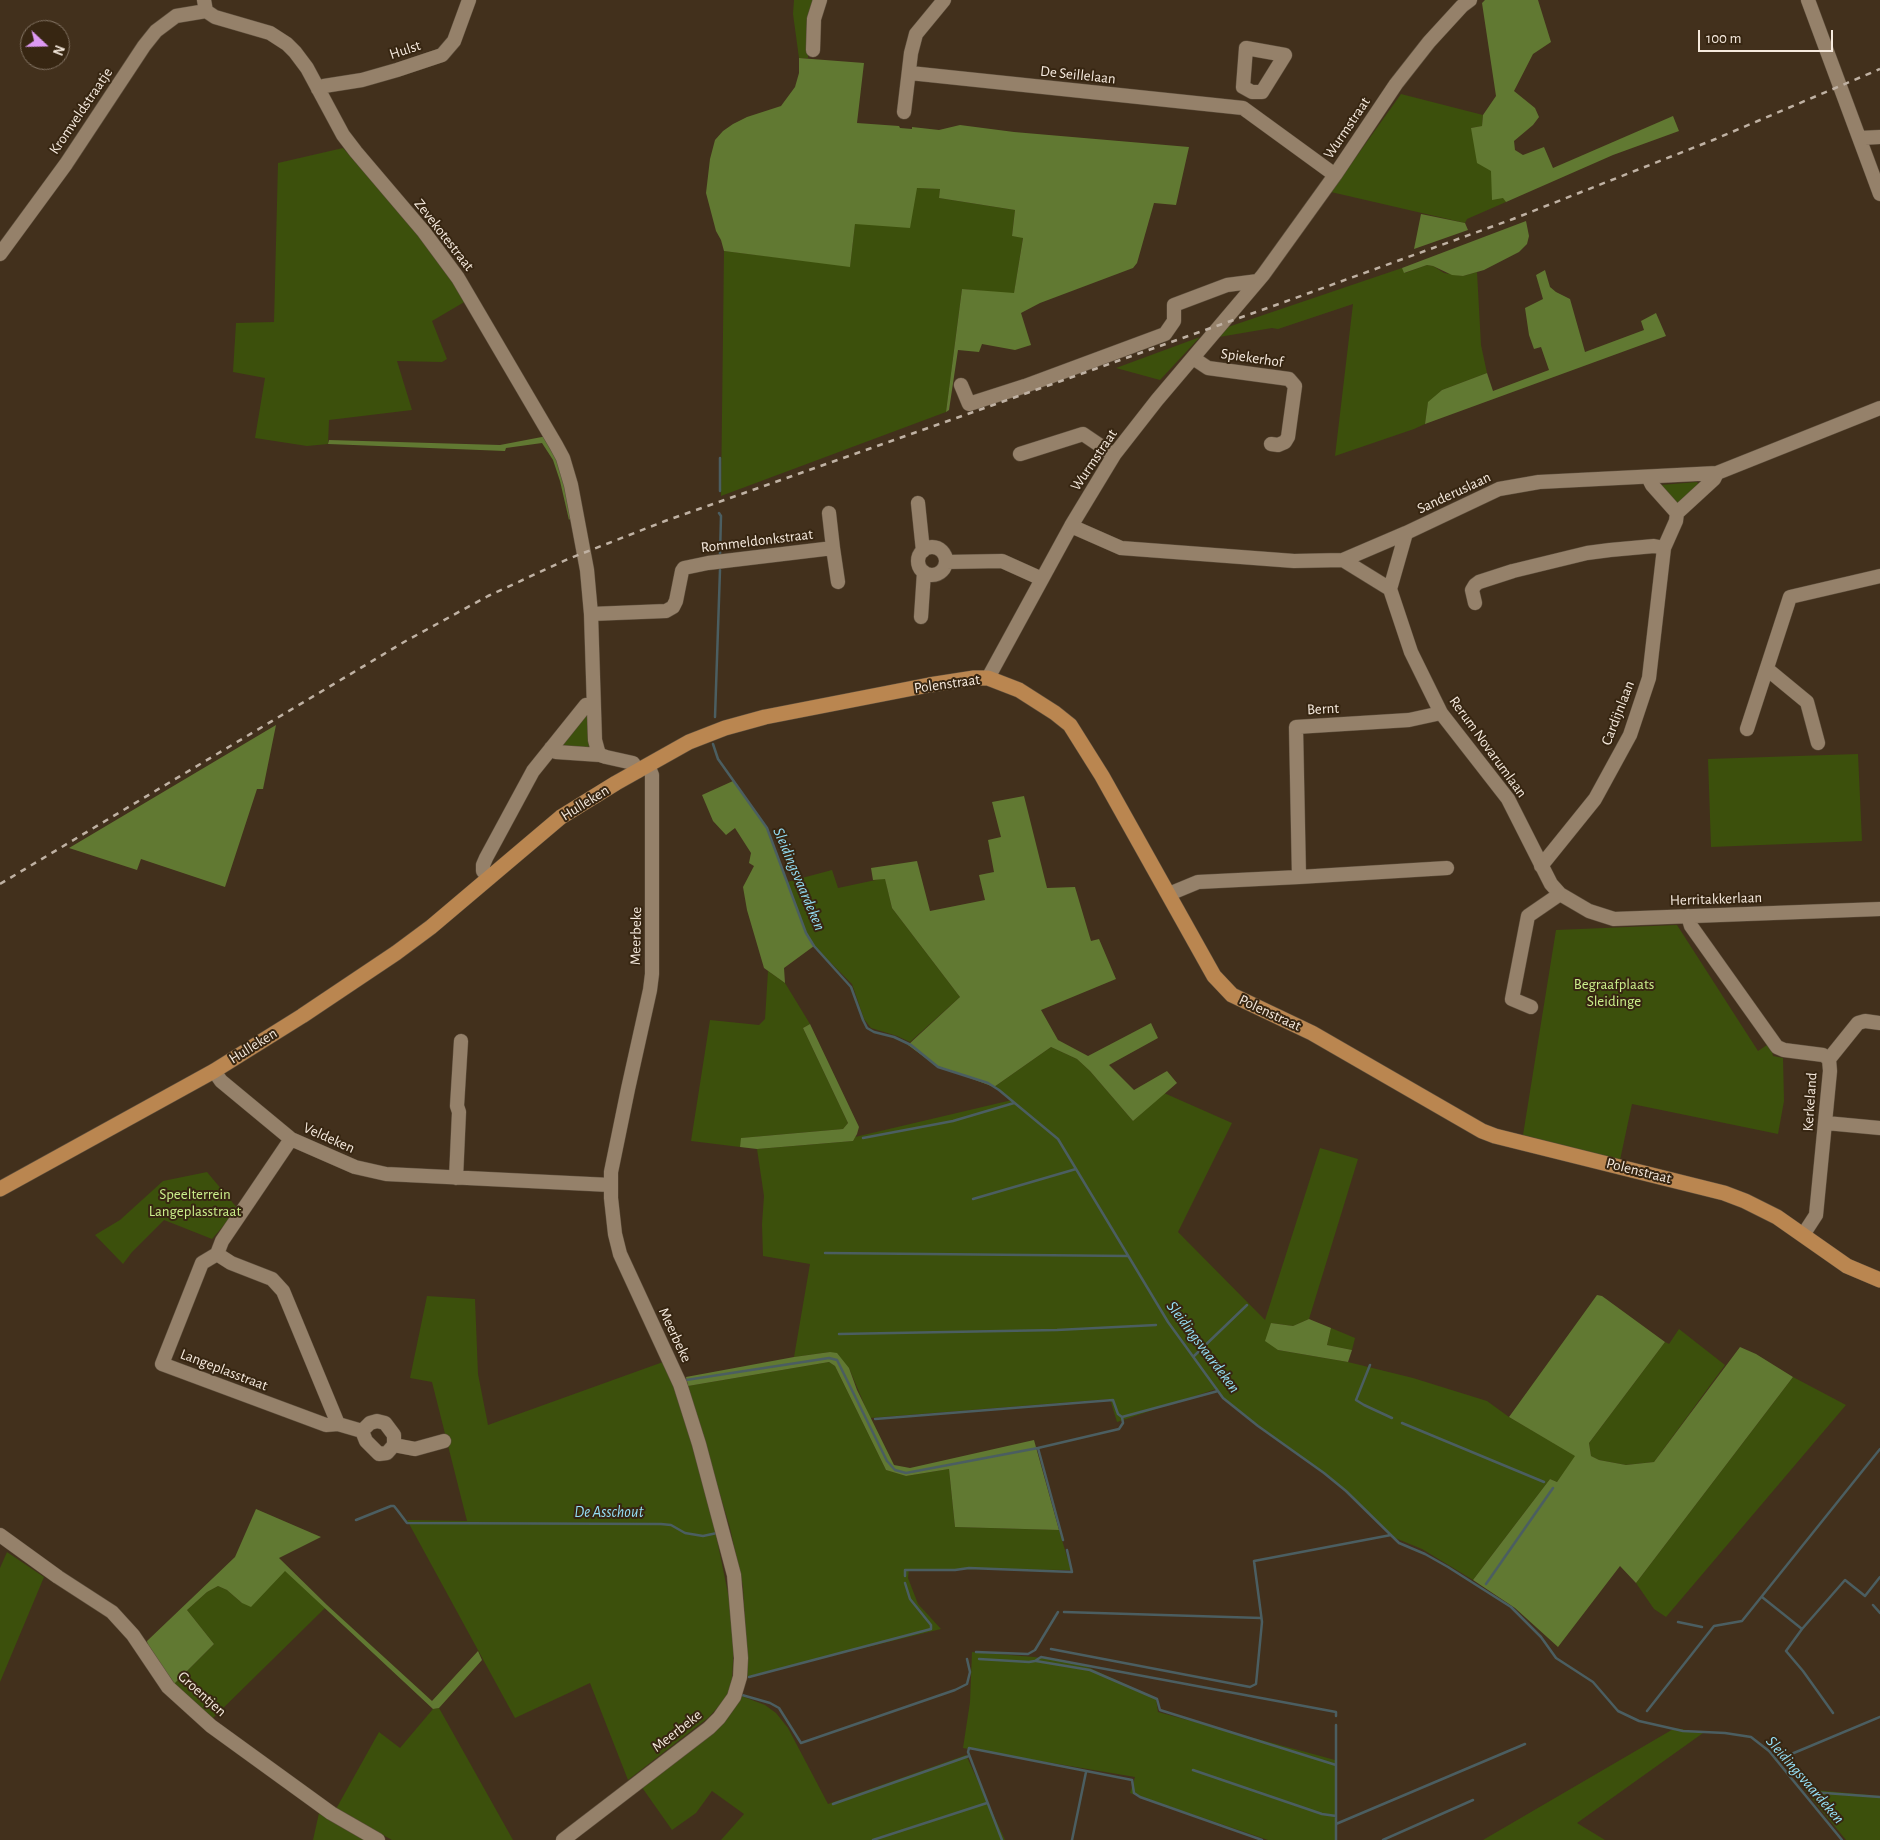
<!DOCTYPE html>
<style>
body{margin:0}
#map{position:relative;width:1880px;height:1840px;overflow:hidden;background:#42301c;font-family:"Alegreya Sans",sans-serif}
canvas{display:block}
.north{position:absolute;left:20px;top:20px;width:50px;height:50px;box-sizing:border-box;background:#372612;border:1px solid #837464;border-radius:50%;rotate:111deg;font-size:14px;font-weight:700;line-height:20px;text-align:center;color:#f6eade}
.north::after{content:'';display:block;margin:auto;width:18px;height:22px;background:#dd99f3;clip-path:polygon(50% 0,100% 100%,50% 72%,0 100%)}
.scale{position:absolute;left:1698px;top:30px;width:135px;height:22px;box-sizing:border-box;border:2px solid #f6eade;border-top:0;padding-left:6px;font-size:15px;line-height:18px;white-space:nowrap;color:#f6eade;-webkit-text-stroke:4px #372612;paint-order:stroke}
</style>
<div id="map">
<canvas width="1880" height="1840"></canvas>
<div class="north">N</div>
<div class="scale">100 m</div>
</div>
<script>
const context = document.querySelector('canvas').getContext('2d');
context.lineJoin = 'round';
function paint(path, color) {
  context.fillStyle = color;
  context.fill(path, 'evenodd');
}
function poly(rows) {
  const path = new Path2D();
  for (const r of rows) {
    if (r.length === 3) {
      path.moveTo(r[0] + r[2], r[1]);
      path.arc(r[0], r[1], r[2], 0, 2 * Math.PI);
      continue;
    }
    path.moveTo(r[0], r[1]);
    for (let i = 2; i < r.length; i += 2) path.lineTo(r[i], r[i + 1]);
  }
  return path;
}
function stroke(path, color, width, dash) {
  context.strokeStyle = color;
  context.lineWidth = width;
  context.lineCap = dash ? 'butt' : 'round';
  context.setLineDash(dash || []);
  context.stroke(path);
}
function drawText(font, color, halo, rows, align = 'center') {
  context.font = font + ' "Alegreya Sans",sans-serif';
  context.lineWidth = 4;
  context.setLineDash([]);
  context.textBaseline = 'middle';
  context.strokeStyle = halo;
  context.fillStyle = color;
  for (const [text, x, y, turn = 0] of rows) {
    context.save();
    context.translate(x, y);
    context.rotate((+turn || 0) * Math.PI / 180);
    context.textAlign = isNaN(turn) ? turn : align;
    if (halo) context.strokeText(text, 0, 0);
    context.fillText(text, 0, 0);
    context.restore();
  }
}
paint(poly([
 [794,0,816,0,810,27,808,58,799,58,793,14],
 [1401,94,1483,115,1482,126,1471,128,1506,202,1467,219,1465,223,1331,192],
 [343,148,413,227,466,301,432,321,447,359,442,362,397,361,412,410,329,420,328,444,307,446,255,438,265,378,233,372,236,323,274,322,278,163],
 [917,188,940,189,939,198,1015,210,1012,236,1023,237,1014,294,962,289,946,412,721,496,724,251,850,266,855,224],
 [1427,265,1433,266,1444,273,1463,276,1477,272,1481,345,1487,373,1442,390,1428,403,1425,424,1414,429,1335,456,1353,304,1278,329,1272,328,1219,337,1228,327,1402,268,1405,273],
 [1200,337,1160,380,1116,368],
 [1697,482,1699,485,1678,505,1661,485],
 [587,713,591,744,585,750,564,748,562,745],
 [1858,754,1862,841,1711,847,1708,759],
 [832,870,838,888,885,878,892,908,960,997,910,1042,897,1036,871,1028,864,1019,852,984,814,946,806,933,787,882],
 [1677,925,1758,1051,1770,1043,1773,1056,1783,1058,1784,1101,1778,1134,1632,1104,1620,1160,1523,1135,1556,930],
 [768,971,785,983,810,1024,803,1028,848,1123,843,1129,742,1138,740,1147,691,1141,710,1020,759,1025,765,1019],
 [1051,1047,1077,1059,1090,1071,1133,1121,1164,1093,1232,1123,1178,1232,1265,1320,1320,1148,1358,1159,1309,1319,1293,1326,1271,1323,1278,1350,1348,1362,1413,1378,1487,1401,1509,1417,1576,1456,1557,1482,1550,1479,1473,1580,1422,1549,1395,1538,1335,1482,1231,1405,1216,1389,1117,1422,1110,1399,870,1418,849,1368,830,1352,794,1357,810,1264,763,1256,762,1224,764,1196,757,1149,853,1141,855,1137,1012,1100,994,1087],
 [207,1172,238,1209,212,1239,164,1220,132,1252,123,1264,95,1235,120,1220,163,1181],
 [427,1296,475,1299,478,1374,488,1425,663,1362,679,1396,715,1530,731,1608,734,1641,732,1680,728,1696,708,1718,628,1780,590,1683,515,1718,407,1520,467,1521,432,1382,410,1378],
 [1331,1328,1355,1338,1352,1350,1327,1345],
 [1679,1329,1725,1365,1654,1462,1626,1465,1599,1460,1591,1456,1589,1443,1665,1342,1669,1344],
 [829,1362,835,1366,886,1470,906,1476,949,1469,955,1527,1059,1530,1071,1570,909,1569,908,1578,918,1604,941,1629,745,1677,746,1641,743,1586,730,1528,688,1386],
 [1793,1377,1846,1405,1666,1617,1654,1609,1636,1583],
 [7,1552,44,1577,0,1682,0,1568],
 [285,1570,325,1608,213,1718,172,1686,214,1644,187,1610,207,1592,218,1586,227,1590,242,1603],
 [972,1652,1034,1657,1081,1664,1156,1698,1158,1712,1335,1760,1336,1840,1268,1840,1130,1793,1135,1777,963,1748,970,1702],
 [739,1695,765,1705,776,1713,788,1728,828,1804,966,1755,1005,1840,721,1840,744,1814,712,1791,696,1813,672,1830,641,1786],
 [439,1708,513,1840,392,1840,336,1809,379,1732,400,1748,433,1709],
 [1675,1728,1703,1733,1577,1823,1605,1840,1483,1840],
 [1804,1789,1880,1796,1880,1840,1846,1840],
 [319,1813,366,1840,313,1840]
]), '#3c500c');
paint(poly([
 [1485,0,1538,0,1551,42,1533,54,1514,91,1535,108,1539,117,1533,125,1514,141,1515,150,1523,155,1544,147,1553,168,1673,116,1679,131,1613,155,1506,202,1503,198,1492,200,1491,171,1477,163,1471,128,1482,126,1483,115,1496,96,1482,3],
 [799,58,864,63,857,123,899,126,900,128,912,129,912,127,939,130,960,125,1014,132,1189,147,1176,205,1154,203,1137,263,1133,268,1040,303,1021,313,1031,345,1015,350,982,344,979,352,958,350,949,410,946,412,962,289,1014,293,1023,238,1012,236,1015,210,939,198,940,189,917,188,910,228,855,224,850,267,724,251,721,240,716,231,706,193,710,159,715,140,723,131,733,124,747,117,781,106,795,87,799,73],
 [1421,214,1465,223,1468,230,1414,249],
 [1526,221,1529,236,1527,244,1519,252,1484,270,1463,276,1452,275,1433,266,1427,265,1404,273,1402,268],
 [1545,270,1550,287,1556,292,1570,299,1585,352,1644,330,1641,321,1656,313,1666,336,1425,424,1428,402,1442,390,1487,373,1493,391,1549,370,1541,347,1534,349,1529,335,1525,308,1543,299,1536,275],
 [547,436,555,448,573,515,569,520,560,481,553,460,542,443,506,448,505,451,328,444,329,440,500,445],
 [276,725,263,789,257,789,225,887,141,859,137,870,69,848],
 [733,781,767,828,806,933,814,946,784,968,785,983,764,968,747,910,743,887,754,866,749,863,751,853,735,828,726,835,713,821,702,795],
 [1024,796,1047,888,1075,887,1091,941,1099,939,1116,979,1041,1010,1058,1040,1088,1056,1151,1023,1158,1038,1109,1065,1134,1090,1167,1071,1177,1083,1133,1121,1090,1071,1077,1059,1051,1047,994,1087,935,1065,908,1045,960,997,892,908,885,879,873,880,871,868,917,861,930,911,985,900,979,875,994,872,988,840,1001,837,992,802],
 [810,1024,859,1127,857,1134,853,1141,757,1149,740,1147,741,1138,843,1129,848,1123,803,1028],
 [1597,1295,1602,1296,1665,1342,1589,1443,1591,1456,1599,1460,1626,1465,1654,1462,1740,1347,1756,1354,1793,1377,1636,1583,1620,1566,1558,1647,1515,1608,1473,1580,1550,1479,1557,1482,1575,1456,1509,1417],
 [1309,1319,1331,1328,1327,1345,1352,1350,1348,1362,1278,1350,1265,1341,1271,1323,1293,1326],
 [830,1352,837,1353,849,1368,857,1390,894,1465,910,1468,1034,1440,1059,1530,955,1527,949,1469,906,1476,886,1470,835,1366,829,1362,688,1386,686,1377,794,1357],
 [256,1509,321,1537,279,1558,327,1605,432,1701,478,1651,482,1660,439,1708,433,1709,285,1571,251,1607,242,1603,227,1590,218,1586,207,1592,187,1610,214,1644,172,1686,149,1652,147,1641,235,1557]
]), '#617932');
stroke(poly([
 [720,491,720,458],
 [719,513,721,516,720,555],
 [715,717,720,570],
 [713,744,718,759,767,828,806,933,814,946,851,987,863,1020,867,1028,874,1032,894,1037,911,1045,938,1067,988,1083,999,1090,1058,1139,1168,1322,1223,1398,1258,1426,1324,1473,1346,1491,1399,1543,1425,1554,1448,1567,1511,1607,1541,1637,1556,1658,1593,1682,1618,1711,1639,1721,1683,1731,1725,1733,1751,1737,1769,1751,1842,1840],
 [863,1138,953,1121,1014,1103],
 [973,1199,1076,1169],
 [825,1253,1128,1256],
 [839,1334,1057,1330,1156,1325],
 [1194,1356,1247,1305],
 [1370,1365,1356,1400,1364,1405,1392,1418],
 [686,1380,829,1358,837,1360,887,1461,895,1470,906,1473,1038,1448,1119,1429,1123,1423,1122,1417,1218,1391],
 [875,1419,1113,1400,1118,1414,1122,1417],
 [1402,1423,1544,1482],
 [1038,1448,1063,1540],
 [356,1520,391,1506,394,1506,398,1511,407,1523,661,1524,671,1525,685,1533,703,1536,717,1533],
 [905,1576,905,1570,955,1570,969,1568,1072,1572,1067,1550],
 [1486,1584,1553,1488],
 [1762,1597,1802,1629,1845,1580,1865,1596,1880,1577],
 [1873,1605,1880,1613],
 [1064,1612,1261,1618],
 [1678,1622,1702,1627],
 [1802,1629,1786,1651,1803,1671,1833,1713],
 [1051,1649,1250,1687,1256,1684,1262,1622,1254,1561,1391,1535],
 [976,1652,1028,1654,1035,1650,1058,1612],
 [979,1659,1029,1662,1035,1661,1041,1657,1336,1712,1336,1716],
 [1036,1661,1090,1670,1157,1699,1160,1710,1336,1765],
 [749,1677,931,1629,931,1625,910,1599,905,1583],
 [742,1695,770,1703,779,1708,801,1743,955,1690,967,1684,970,1672,967,1659],
 [1647,1711,1714,1626,1742,1621,1880,1449],
 [1789,1755,1880,1717],
 [1193,1770,1322,1814,1336,1816],
 [1811,1792,1880,1797],
 [833,1804,969,1756],
 [1336,1824,1525,1744],
 [873,1840,987,1803],
 [1002,1840,968,1752,969,1748,1132,1780,1134,1793,1140,1797,1262,1840],
 [1072,1840,1086,1772],
 [1336,1840,1336,1725],
 [1383,1840,1473,1800]
]), '#4b5e61', 2.5);
const minor = poly([
 [204,0,206,11,215,17,270,33,287,44,295,52,307,68,343,135,356,152,424,232,458,278,556,445,563,458,571,485,587,570,591,614,595,740,598,751,600,755,606,757,633,763,638,771],
 [1808,0,1880,194],
 [1246,48,1285,55,1262,92,1252,92,1243,87,1246,48],
 [813,50,814,19,820,0],
 [910,73,1243,108,1335,175],
 [318,89,324,86,362,80,397,70,442,55,454,41,469,0],
 [904,112,911,53,916,34,944,0],
 [1860,138,1880,137],
 [0,254,66,164,144,46,156,31,176,16,206,11],
 [1193,358,1208,368,1289,379,1295,386,1288,437,1285,442,1278,445,1271,444],
 [961,385,969,404,1025,386,1165,334,1174,321,1174,305,1227,285,1258,281],
 [1020,454,1083,434,1114,455],
 [1648,477,1652,485,1677,513],
 [918,503,923,551],
 [829,513,833,548],
 [1071,526,1121,548,1294,561,1343,560,1406,533,1499,489,1539,482,1717,473,1880,408],
 [932,561,14],
 [1343,560,1390,589,1411,652,1441,713,1508,799,1551,884,1560,894,1589,911,1614,919,1880,909],
 [946,562,1002,561,1042,579],
 [1390,589,1406,533],
 [1475,603,1472,590,1475,585,1479,582,1513,571,1587,553,1610,550,1654,546,1664,548],
 [591,614,666,611,673,607,676,601,682,571,684,568,708,563,833,548,838,582],
 [921,617,924,572],
 [1767,669,1807,702,1818,743],
 [988,678,1071,526,1114,455,1157,400,1263,275,1335,175,1396,84,1429,42,1462,6,1470,0],
 [1747,729,1790,597,1880,576],
 [551,748,556,752,600,755],
 [1541,866,1595,799,1630,735,1649,678,1664,548,1676,521,1677,513,1714,479,1717,473],
 [1299,877,1447,868],
 [489,878,483,871,483,865,486,858,533,771,586,705,593,704],
 [1169,894,1198,882,1299,877,1296,727,1409,720,1441,713],
 [1688,916,1691,926,1777,1047,1784,1050,1823,1055,1829,1059,1830,1071,1816,1215,1803,1235],
 [1531,1007,1512,999,1528,916,1560,894],
 [1829,1059,1858,1023,1865,1021,1880,1023],
 [214,1071,221,1081,291,1139,355,1167,386,1174,610,1185],
 [1826,1123,1880,1128],
 [291,1139,222,1241,217,1254,202,1263,162,1364,326,1425,338,1424,362,1431,366,1441,379,1454,387,1453,394,1445,415,1449,444,1441],
 [456,1178,459,1112,457,1106,461,1041],
 [217,1254,231,1263,272,1279,283,1291,338,1424],
 [362,1431,370,1423,377,1421,385,1423,394,1435,394,1445],
 [0,1535,58,1577,112,1612,133,1635,168,1687,211,1726,331,1813,378,1840],
 [563,1840,709,1728,719,1718,734,1697,740,1677,741,1658,734,1575,699,1444,680,1384,620,1254,615,1234,611,1198,611,1172,628,1089,650,990,652,974,652,775,648,765]
]);
const major = poly([
 [0,1189,214,1071,302,1016,396,953,431,927,561,817,616,783,689,742,725,728,765,717,929,685,974,678,988,678,1019,690,1055,713,1070,725,1102,776,1214,976,1232,995,1312,1033,1482,1131,1495,1136,1724,1193,1745,1201,1777,1217,1847,1266,1880,1280]
]);
stroke(minor, '#5e4f3d', 15);
stroke(major, '#5e4f3d', 16);
stroke(minor, '#95816a', 14);
stroke(major, '#ba8650', 15);
stroke(poly([
 [0,884,404,642,488,596,568,559,665,521,1276,305,1513,219,1713,140,1880,69]
]), '#bfb1a3', 2.5, [6, 6]);
drawText('15px', '#f6eade', '#372612', [
 ["Hulst",405,50,-18],
 ["De Seillelaan",1078,75,6],
 ["Kromveldstraatje",81,111,-56],
 ["Wurmstraat",1347,128,-56],
 ["Zevekotestraat",444,235,52],
 ["Spiekerhof",1252,358,8],
 ["Wurmstraat",1094,460,-56],
 ["Sanderuslaan",1454,493,-25],
 ["Rommeldonkstraat",757,541,-7],
 ["Polenstraat",947,684,-8],
 ["Bernt",1323,709,-3],
 ["Cardijnlaan",1618,713,-69],
 ["Rerum Novarumlaan",1488,747,54],
 ["Hulleken",585,803,-32],
 ["Herritakkerlaan",1716,899,-2],
 ["Meerbeke",636,936,-89],
 ["Polenstraat",1270,1013,25],
 ["Hulleken",253,1046,-32],
 ["Kerkeland",1810,1102,-86],
 ["Veldeken",329,1138,24],
 ["Polenstraat",1639,1171,14],
 ["Meerbeke",675,1335,65],
 ["Langeplasstraat",224,1370,21],
 ["Groentjen",202,1694,42],
 ["Meerbeke",677,1731,-38]
]);
drawText('15px', '#cbef8b', '#372612', [
 ["Begraafplaats",1614,984],
 ["Sleidinge",1614,1001],
 ["Speelterrein",195,1194],
 ["Langeplasstraat",195,1211]
]);
drawText('italic 16px', '#94def5', '#372612', [
 ["Sleidingsvaardeken",799,879,67],
 ["Sleidingsvaardeken",1203,1347,53],
 ["De Asschout",609,1512],
 ["Sleidingsvaardeken",1805,1780,49]
]);
</script>
